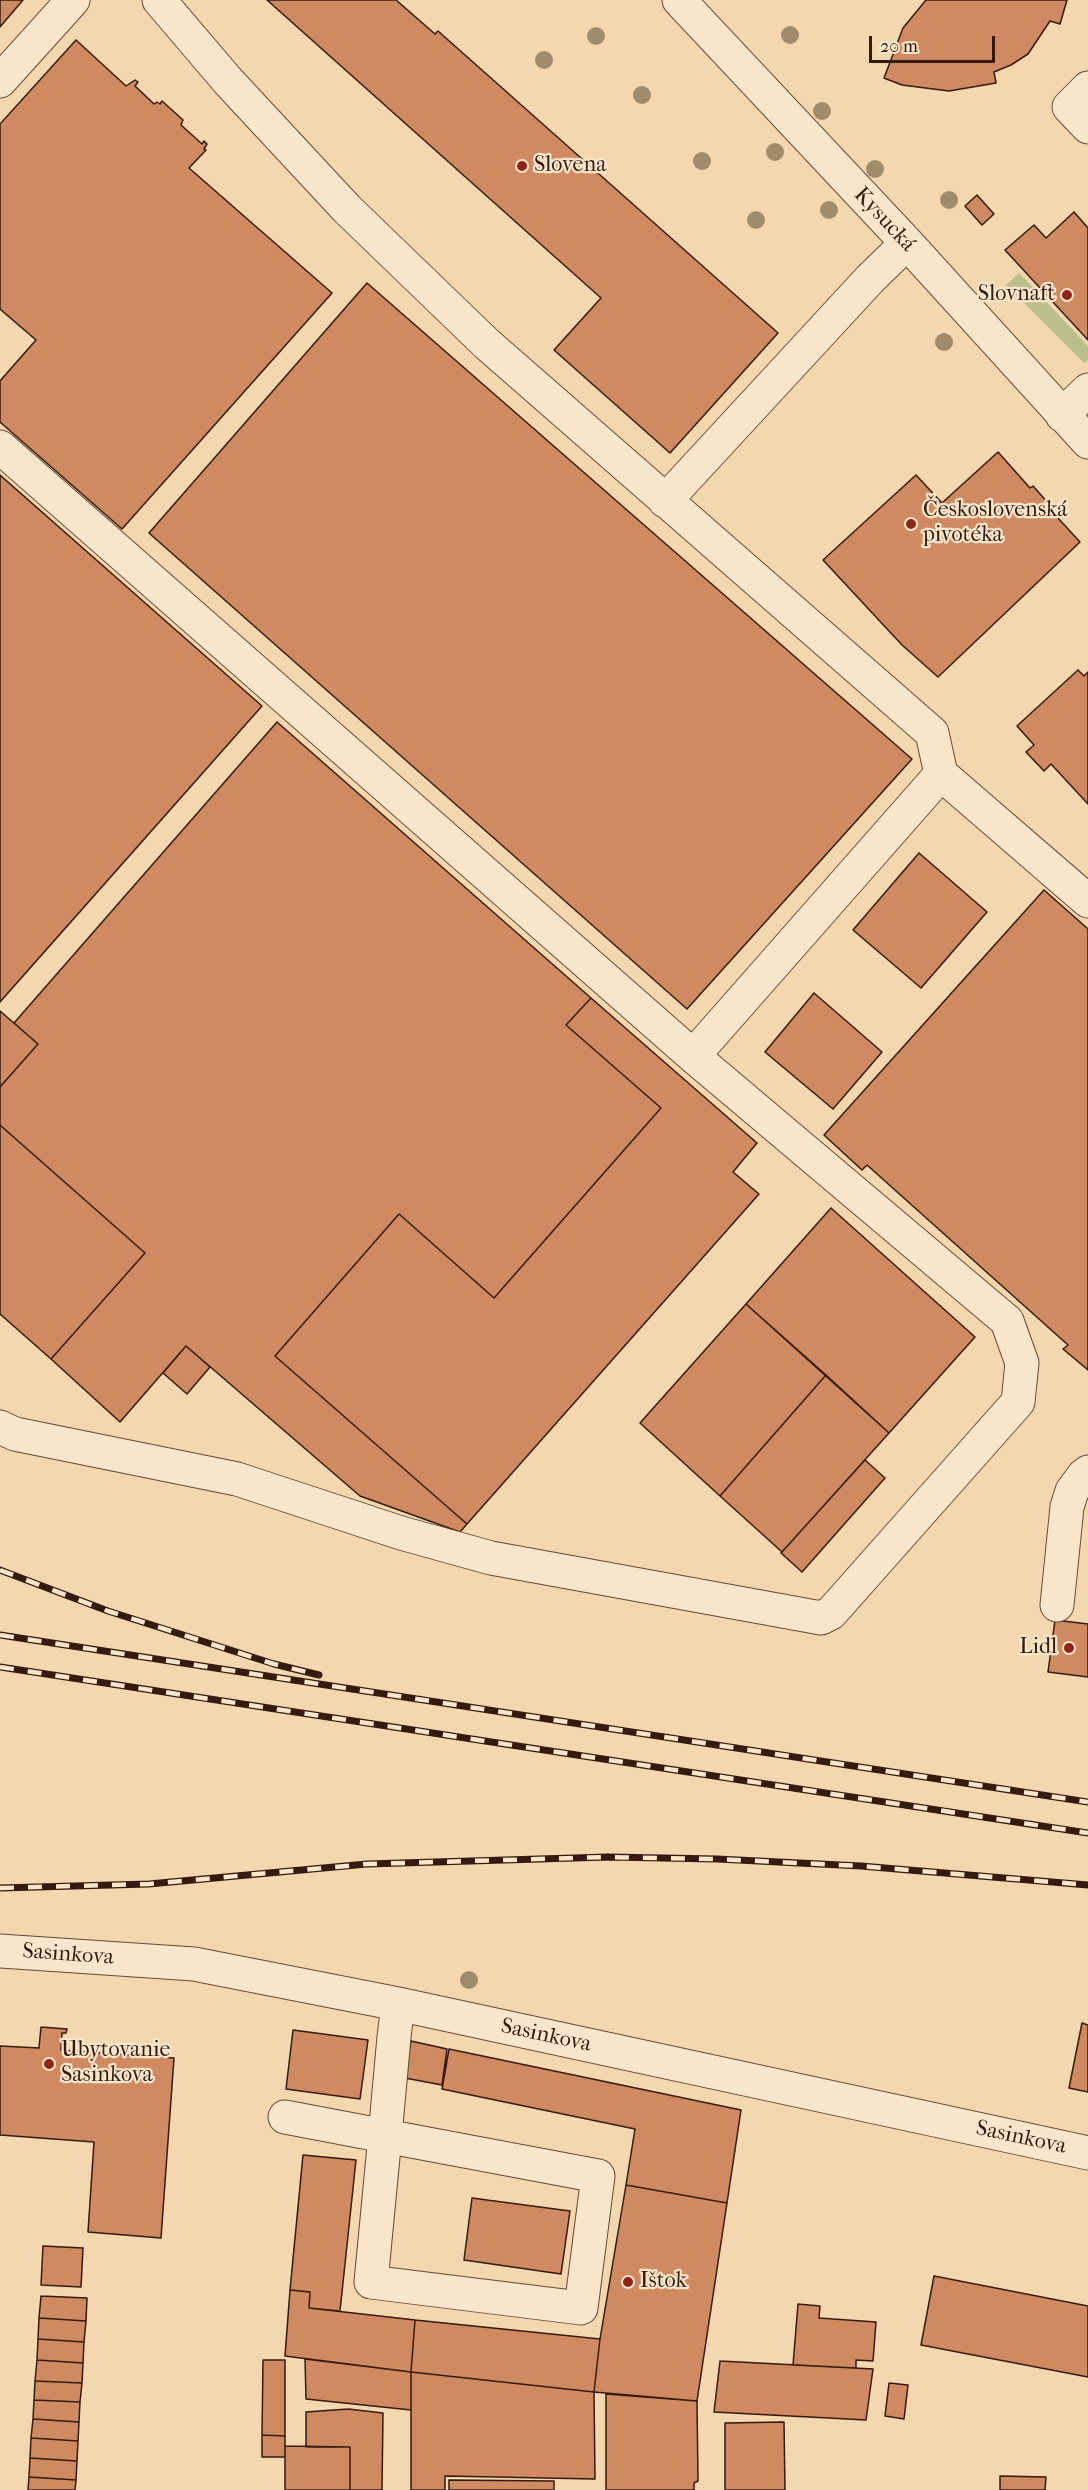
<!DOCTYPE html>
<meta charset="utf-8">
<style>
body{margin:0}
#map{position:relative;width:1088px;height:2490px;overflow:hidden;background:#f3d8af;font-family:"IM FELL French Canon",serif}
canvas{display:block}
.scale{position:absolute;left:869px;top:36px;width:126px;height:27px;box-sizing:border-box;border:3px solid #351a0f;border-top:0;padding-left:8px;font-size:18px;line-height:21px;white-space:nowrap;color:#351a0f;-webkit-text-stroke:4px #f7e6cb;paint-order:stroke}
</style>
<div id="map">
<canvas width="1088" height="2490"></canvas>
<div class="scale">20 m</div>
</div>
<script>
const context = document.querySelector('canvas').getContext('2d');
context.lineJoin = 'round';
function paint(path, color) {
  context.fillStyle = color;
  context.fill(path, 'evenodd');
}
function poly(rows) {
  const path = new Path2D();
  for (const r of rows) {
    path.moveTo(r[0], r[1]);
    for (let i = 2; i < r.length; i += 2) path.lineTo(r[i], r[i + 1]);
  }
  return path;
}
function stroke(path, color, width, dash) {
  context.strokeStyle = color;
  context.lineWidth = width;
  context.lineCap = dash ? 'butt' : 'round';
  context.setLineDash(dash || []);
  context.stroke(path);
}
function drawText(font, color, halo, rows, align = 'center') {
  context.font = font + ' "IM FELL French Canon",serif';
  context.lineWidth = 4.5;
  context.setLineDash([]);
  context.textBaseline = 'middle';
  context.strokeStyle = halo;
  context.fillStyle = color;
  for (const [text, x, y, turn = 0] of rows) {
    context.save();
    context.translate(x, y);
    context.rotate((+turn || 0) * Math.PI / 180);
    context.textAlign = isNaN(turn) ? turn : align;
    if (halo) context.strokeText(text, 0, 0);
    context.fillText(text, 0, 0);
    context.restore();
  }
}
paint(poly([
 [1019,273,1088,346,1088,360,1084,363,1006,285]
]), '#bbbf8b');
const building = poly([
 [0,0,23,0,0,27,0,0],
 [267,0,396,0,435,34,438,31,778,333,670,453,554,350,601,298,267,0],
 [926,0,1067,0,1060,24,1050,21,1028,54,1011,65,994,72,996,83,949,91,902,85,884,78,903,28,926,0],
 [76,40,126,86,135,80,138,82,135,86,154,104,157,102,160,104,162,101,183,120,181,125,202,144,204,141,207,144,204,149,206,150,189,168,332,293,122,529,0,422,0,381,36,340,0,309,0,124,76,40],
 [977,195,994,214,982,225,965,206,977,195],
 [1074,212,1088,228,1088,340,1005,250,1034,225,1046,238,1074,212],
 [367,283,912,759,687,1009,149,533,367,283],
 [998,452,1030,488,1033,486,1049,504,1047,506,1080,542,938,677,902,645,823,560,916,475,942,503,998,452],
 [0,475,262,706,0,1002,0,475],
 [1078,670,1084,676,1088,672,1088,804,1051,764,1044,771,1026,752,1034,745,1017,726,1078,670],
 [277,722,591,998,566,1025,661,1108,494,1298,399,1214,275,1356,467,1524,460,1532,360,1496,186,1346,120,1422,51,1359,145,1253,0,1125,0,1087,38,1044,14,1023,277,722],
 [919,853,987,912,921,988,853,930,919,853],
 [1044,890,1088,929,1088,1370,1063,1349,1068,1345,867,1165,862,1170,824,1135,1044,890],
 [814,993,882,1052,833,1109,765,1052,814,993],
 [591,998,757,1143,733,1172,759,1194,467,1524,275,1356,399,1214,494,1298,661,1108,566,1025,591,998],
 [0,1011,38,1044,0,1087,0,1011],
 [0,1125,145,1253,51,1359,0,1314,0,1125],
 [831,1208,975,1337,889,1433,746,1304,831,1208],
 [746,1304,826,1375,720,1496,640,1423,746,1304],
 [186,1346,210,1367,187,1394,163,1373,186,1346],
 [826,1375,889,1433,782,1552,720,1496,826,1375],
 [865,1460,885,1478,802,1572,781,1553,865,1460],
 [1055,1620,1088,1624,1088,1677,1048,1672,1055,1620],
 [1082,2023,1088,2025,1088,2092,1069,2088,1082,2023],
 [41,2027,67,2029,66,2033,62,2033,61,2050,174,2058,161,2238,88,2232,94,2142,0,2135,0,2046,39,2048,41,2027],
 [293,2030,368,2040,360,2099,286,2089,293,2030],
 [411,2041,447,2049,442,2085,405,2078,411,2041],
 [449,2049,741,2110,727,2203,626,2185,635,2129,442,2089,449,2049],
 [303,2155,356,2160,340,2311,309,2308,310,2292,290,2290,303,2155],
 [626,2185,727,2203,697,2401,594,2392,600,2339,626,2185],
 [472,2198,570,2211,561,2274,464,2260,472,2198],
 [43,2246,83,2248,81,2287,41,2285,43,2246],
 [934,2276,1088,2306,1088,2377,921,2345,934,2276],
 [290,2290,310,2292,309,2308,415,2320,411,2372,285,2356,290,2290],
 [41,2296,87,2298,86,2321,39,2318,41,2296],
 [798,2304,820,2306,819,2318,876,2322,873,2361,856,2360,856,2368,793,2365,798,2304],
 [39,2318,86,2321,84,2342,38,2339,39,2318],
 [415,2320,600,2339,594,2392,411,2372,415,2320],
 [38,2339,84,2342,83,2363,37,2360,38,2339],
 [305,2359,411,2372,411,2410,306,2399,305,2359],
 [37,2360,83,2363,82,2383,35,2381,37,2360],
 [263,2360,285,2360,285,2436,262,2435,263,2360],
 [720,2361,873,2369,866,2420,714,2412,720,2361],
 [411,2372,594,2392,595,2479,445,2476,445,2490,411,2490,411,2372],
 [35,2381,82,2383,80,2402,34,2400,35,2381],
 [889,2383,908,2385,904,2419,885,2416,889,2383],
 [606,2394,697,2401,698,2481,694,2483,694,2490,606,2490,606,2394],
 [34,2400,80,2402,79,2422,33,2419,34,2400],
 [348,2409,383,2413,382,2490,350,2490,350,2447,306,2447,306,2412,348,2409],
 [33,2419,79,2422,78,2441,31,2438,33,2419],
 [784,2422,785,2490,725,2490,725,2423,784,2422],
 [262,2435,285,2436,285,2457,262,2457,262,2435],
 [31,2438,78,2441,77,2461,30,2458,31,2438],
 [285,2446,350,2447,350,2490,285,2490,285,2446],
 [30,2458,77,2461,76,2480,29,2477,30,2458],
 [1000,2476,1046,2477,1045,2490,1000,2490,1000,2476],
 [29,2477,76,2480,75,2490,28,2490,29,2477],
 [449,2480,554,2481,554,2490,449,2490,449,2480]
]);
paint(building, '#d08a61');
stroke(building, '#351a0f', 1.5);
const minor = poly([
 [159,0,228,81,347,209,487,344,932,733,941,774,693,1056],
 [679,0,907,243,1088,442],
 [0,81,73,0],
 [1088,88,1069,107,1088,127],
 [1062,415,1088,390],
 [0,447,693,1056,1007,1321,1022,1363,1018,1402,831,1613,821,1618,491,1558,401,1533,237,1479,15,1434,0,1427],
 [665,501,870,279,907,243],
 [941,774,1088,901],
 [1057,1605,1067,1507,1072,1491,1083,1476,1088,1472],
 [0,1951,194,1964,398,2004,1088,2153],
 [285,2117,385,2136,598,2176,581,2308,371,2282,385,2136,394,2037,398,2004]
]);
stroke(minor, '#644a37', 35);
stroke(minor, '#f7e6cb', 33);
const rail = poly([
 [0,1570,108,1611,274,1664,319,1675],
 [0,1635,1088,1802],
 [0,1667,1088,1833],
 [0,1888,149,1884,367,1864,608,1857,717,1859,861,1866,1088,1885]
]);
stroke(rail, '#351a0f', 7);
stroke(rail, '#f7e6cb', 4.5, [14]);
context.fillStyle = '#a08b6b';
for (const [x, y] of [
 [790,35],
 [596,36],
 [544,60],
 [642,95],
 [822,111],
 [775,152],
 [702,161],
 [875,169],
 [949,200],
 [829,210],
 [756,220],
 [944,342],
 [469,1980]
]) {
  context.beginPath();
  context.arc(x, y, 9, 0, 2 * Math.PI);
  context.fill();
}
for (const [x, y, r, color] of [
 [522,166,6,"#8f2418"],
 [1067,295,6,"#8f2418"],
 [911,524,6,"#8f2418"],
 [1069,1648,6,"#8f2418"],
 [49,2064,6,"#8f2418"],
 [628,2282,6,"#8f2418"]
]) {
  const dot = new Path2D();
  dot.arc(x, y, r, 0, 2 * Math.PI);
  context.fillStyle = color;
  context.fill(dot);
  stroke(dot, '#f7e6cb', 2);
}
drawText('22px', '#351a0f', '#f7e6cb', [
 ["Slovena",534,166],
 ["Slovnaft",1055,295,"right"],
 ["Československá",923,511],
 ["pivotéka",923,536],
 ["Lidl",1057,1648,"right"],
 ["Ubytovanie",61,2051],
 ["Sasinkova",61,2076],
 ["Ištok",640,2282]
], 'left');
drawText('22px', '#351a0f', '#f7e6cb', [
 ["Kysucká",884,220,47],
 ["Sasinkova",68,1955,4],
 ["Sasinkova",546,2036,12],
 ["Sasinkova",1021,2138,12]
]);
</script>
